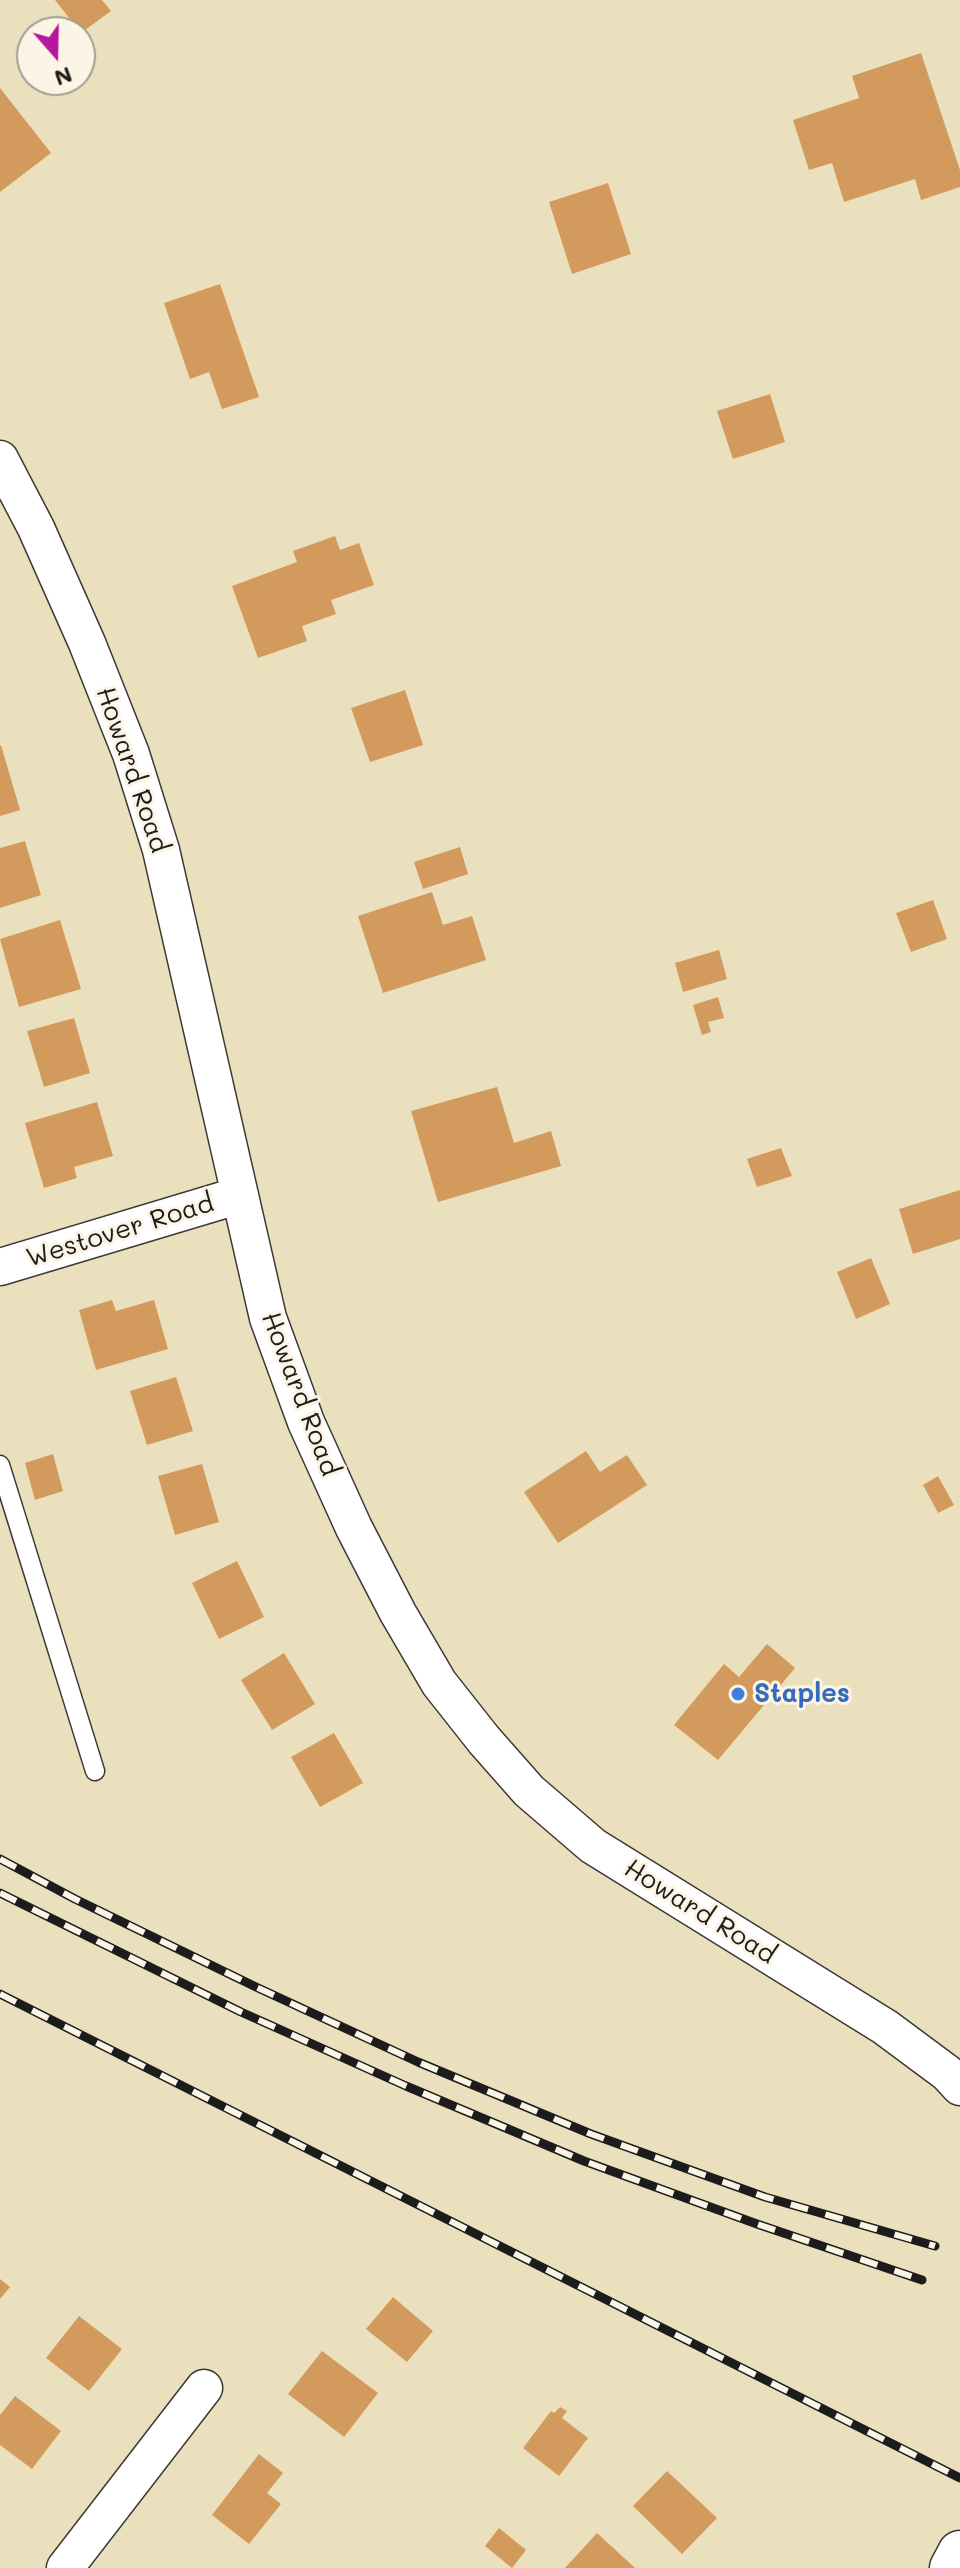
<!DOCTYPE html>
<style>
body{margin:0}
#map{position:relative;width:960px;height:2568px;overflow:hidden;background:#ebe0bd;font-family:Mali,sans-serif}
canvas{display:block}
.north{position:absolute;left:16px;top:16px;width:80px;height:80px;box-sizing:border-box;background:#fcf5e5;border:2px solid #a29e95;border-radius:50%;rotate:160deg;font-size:22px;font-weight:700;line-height:32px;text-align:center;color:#1c1c1c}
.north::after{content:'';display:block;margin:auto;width:28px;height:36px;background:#b5179e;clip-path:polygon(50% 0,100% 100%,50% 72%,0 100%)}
</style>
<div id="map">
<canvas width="960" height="2568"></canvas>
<div class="north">N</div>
</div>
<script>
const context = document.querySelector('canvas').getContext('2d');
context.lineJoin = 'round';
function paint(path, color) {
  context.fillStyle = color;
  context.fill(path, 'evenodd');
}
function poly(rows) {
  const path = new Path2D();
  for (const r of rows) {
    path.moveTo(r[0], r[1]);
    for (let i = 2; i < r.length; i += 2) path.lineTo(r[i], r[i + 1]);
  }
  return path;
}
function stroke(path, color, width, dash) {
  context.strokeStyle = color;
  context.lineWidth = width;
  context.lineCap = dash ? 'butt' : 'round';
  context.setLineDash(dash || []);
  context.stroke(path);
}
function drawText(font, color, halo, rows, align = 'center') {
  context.font = font + ' Mali,sans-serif';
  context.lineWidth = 6;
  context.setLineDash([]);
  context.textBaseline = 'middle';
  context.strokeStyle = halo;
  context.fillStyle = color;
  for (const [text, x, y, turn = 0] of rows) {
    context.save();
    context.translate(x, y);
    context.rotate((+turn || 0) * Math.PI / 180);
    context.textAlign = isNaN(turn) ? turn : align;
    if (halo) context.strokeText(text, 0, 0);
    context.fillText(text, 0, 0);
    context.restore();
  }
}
paint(poly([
 [55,0,102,0,111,11,81,33],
 [921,53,960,170,960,187,921,200,915,179,844,202,832,163,809,170,793,120,859,98,852,76],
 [0,88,51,153,0,192],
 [608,183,631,254,572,274,549,202],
 [220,284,259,397,222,409,209,372,190,379,164,303],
 [770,394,785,442,733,459,717,411],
 [335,536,340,550,359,543,374,585,331,600,336,614,302,626,307,641,258,658,232,586,297,562,293,551],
 [405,690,423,745,370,762,351,708],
 [1,745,20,810,0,816,0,746],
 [25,841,41,895,0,908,0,848],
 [460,847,468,874,423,889,414,862],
 [432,892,443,925,472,916,486,960,383,993,358,916],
 [933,900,947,939,911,952,896,913],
 [60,920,81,989,19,1007,0,939],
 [719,950,727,979,683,992,675,963],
 [718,997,724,1018,708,1022,711,1032,702,1035,693,1005],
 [74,1018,90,1073,44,1087,27,1031],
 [497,1087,514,1143,551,1131,561,1166,438,1202,411,1111],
 [97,1102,113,1156,74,1167,77,1178,44,1188,25,1123],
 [781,1148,792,1176,757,1187,747,1159],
 [960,1190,960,1239,913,1254,899,1209],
 [871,1258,890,1304,856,1319,837,1272],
 [112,1300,116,1311,154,1300,168,1349,96,1370,79,1310],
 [176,1377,193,1431,147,1445,130,1391],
 [586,1451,600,1472,627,1455,647,1485,558,1543,524,1492],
 [53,1454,63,1491,35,1500,25,1463],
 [202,1464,219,1522,175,1535,158,1476],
 [938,1476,954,1505,938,1513,923,1485],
 [237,1561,264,1617,219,1639,192,1583],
 [767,1644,795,1668,718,1760,674,1725,724,1664,739,1677],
 [284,1653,315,1704,272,1730,241,1680],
 [334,1733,363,1783,320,1807,291,1757],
 [0,2279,10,2287,0,2299],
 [393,2297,433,2331,407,2362,366,2329],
 [79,2316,122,2349,89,2391,46,2358],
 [322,2351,378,2393,344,2437,288,2394],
 [15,2396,61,2431,32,2469,0,2445,0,2415],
 [560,2407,567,2411,562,2418,588,2438,559,2476,523,2448,551,2411,554,2413],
 [259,2454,283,2473,267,2493,281,2504,249,2544,212,2515],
 [667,2471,717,2518,682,2554,633,2506],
 [499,2528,526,2550,512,2568,485,2546],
 [597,2533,635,2568,565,2568]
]), '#d39a5e');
const service = poly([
 [0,1465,95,1771]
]);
const minor = poly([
 [0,459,36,528,87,643,131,754,161,850,268,1318,306,1422,354,1528,398,1613,439,1683,484,1740,529,1791,593,1846,885,2027,947,2073,960,2087],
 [0,1267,240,1195],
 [65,2568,204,2388]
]);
const tertiary = poly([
 [952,2568,960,2553]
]);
stroke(service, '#3b3934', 21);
stroke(minor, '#3b3934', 39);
stroke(tertiary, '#3b3934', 47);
stroke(service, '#fff', 18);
stroke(minor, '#fff', 36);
stroke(tertiary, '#fff', 44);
const rail = poly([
 [0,1859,75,1899,256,1987,418,2062,591,2134,765,2197,935,2246],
 [0,1893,241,2012,406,2086,584,2161,757,2224,922,2280],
 [0,1994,960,2478]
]);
stroke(rail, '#1c1c1c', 9);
stroke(rail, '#fcf5e5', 6, [18]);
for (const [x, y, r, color] of [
 [738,1694,8,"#3f7fe0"]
]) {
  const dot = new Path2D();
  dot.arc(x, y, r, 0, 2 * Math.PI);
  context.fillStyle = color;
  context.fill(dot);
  stroke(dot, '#fcf5e5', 3);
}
drawText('26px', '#1c1c1c', '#fcf5e5', [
 ["Howard Road",132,770,71],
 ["Westover Road",120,1231,-17],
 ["Howard Road",300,1394,69],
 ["Howard Road",700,1912,32]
]);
drawText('bold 26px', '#366cbe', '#fcf5e5', [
 ["Staples",754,1694]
], 'left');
</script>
